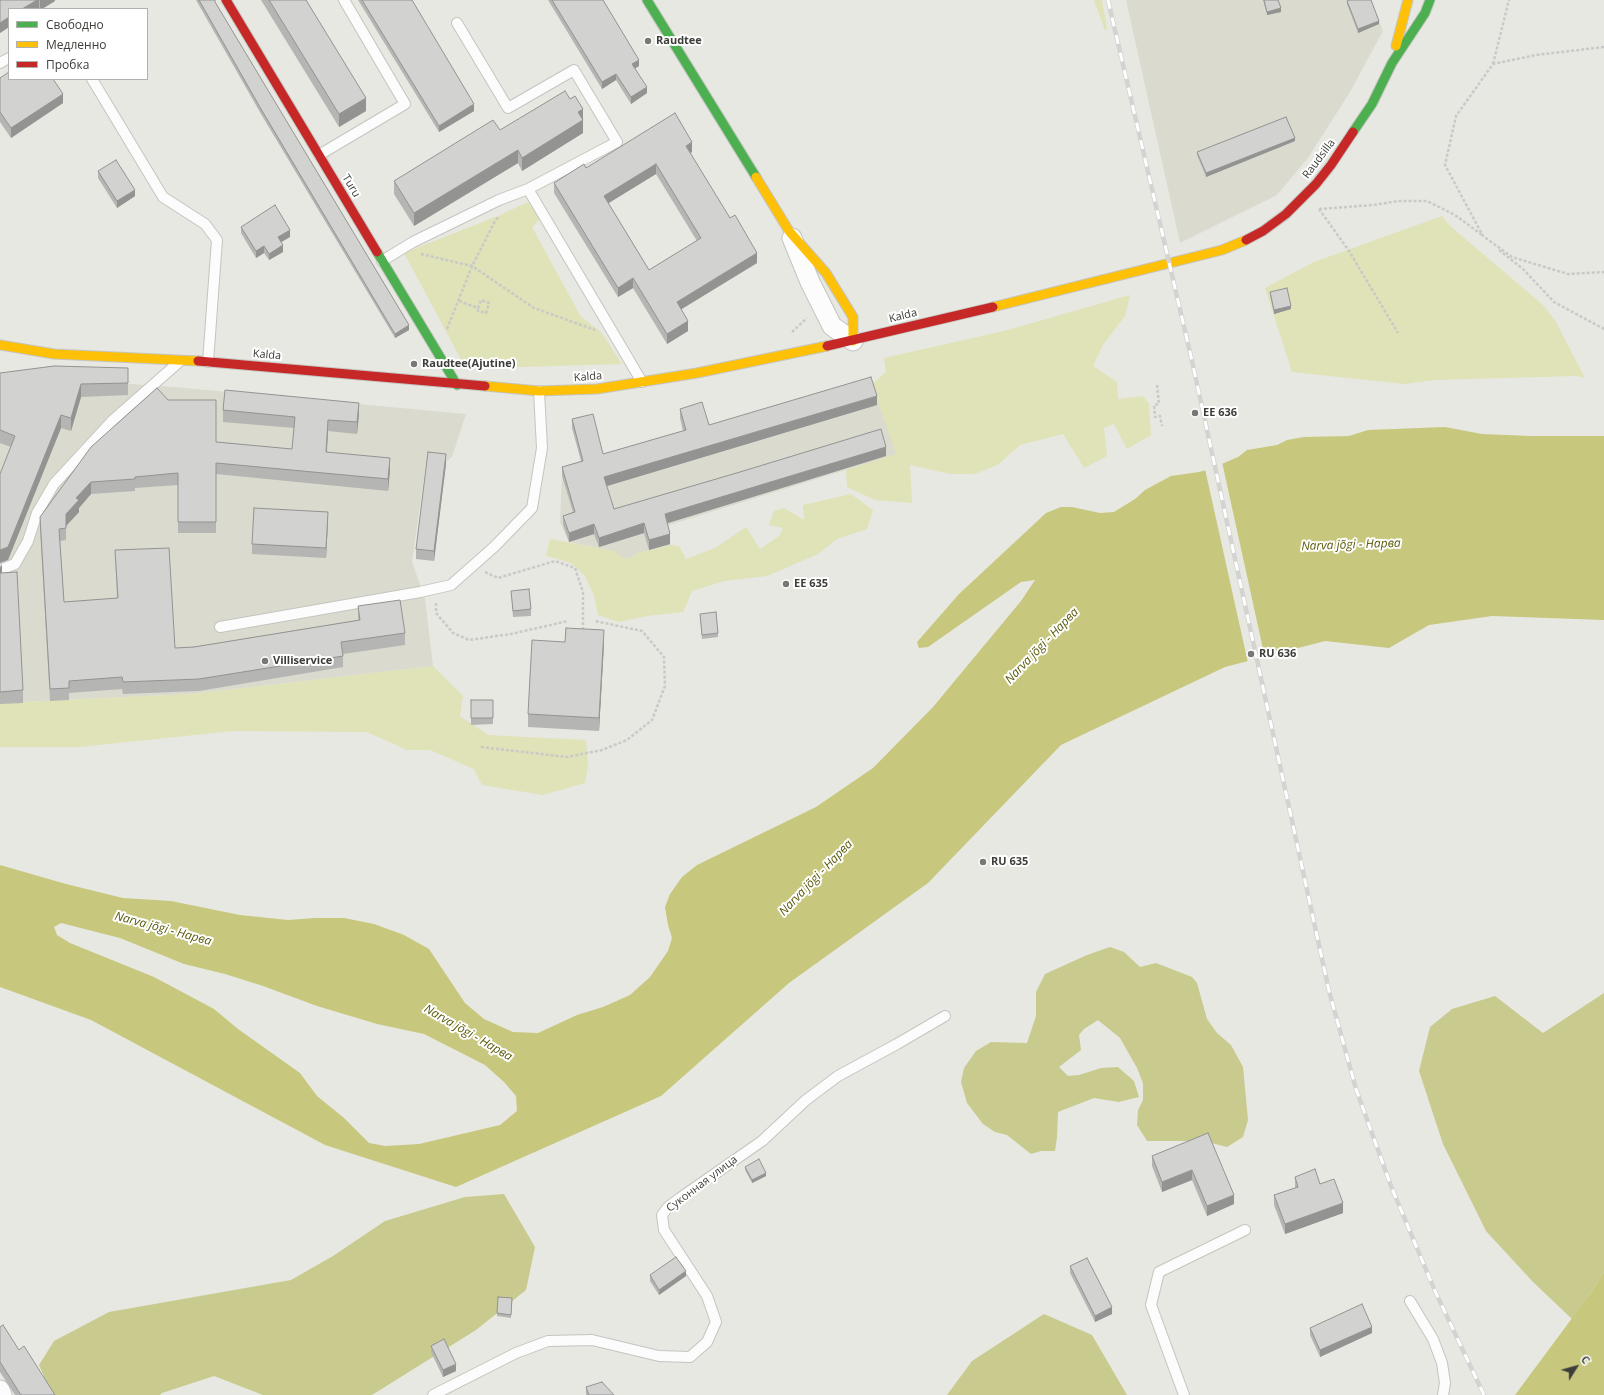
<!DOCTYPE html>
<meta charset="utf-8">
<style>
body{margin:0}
#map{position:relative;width:1604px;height:1395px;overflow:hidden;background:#e7e8e2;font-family:"Open Sans",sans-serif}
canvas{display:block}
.legend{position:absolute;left:8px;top:8px;width:140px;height:72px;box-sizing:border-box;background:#fff;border:1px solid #b1b1b0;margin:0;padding:5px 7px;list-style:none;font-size:12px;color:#3d3d39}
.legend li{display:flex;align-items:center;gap:8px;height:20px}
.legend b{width:20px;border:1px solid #b1b1b0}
.north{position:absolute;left:1556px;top:1347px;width:40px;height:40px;-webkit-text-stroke:3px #fff;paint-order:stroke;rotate:53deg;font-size:11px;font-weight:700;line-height:16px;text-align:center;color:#3d3d39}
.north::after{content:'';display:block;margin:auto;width:14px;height:18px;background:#3d3d39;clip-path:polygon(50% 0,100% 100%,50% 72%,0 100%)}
</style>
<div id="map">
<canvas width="1604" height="1395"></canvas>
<ul class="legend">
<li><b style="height:5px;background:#4caf50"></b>Свободно</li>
<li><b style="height:5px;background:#ffc107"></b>Медленно</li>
<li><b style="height:5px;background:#c62828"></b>Пробка</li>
</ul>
<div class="north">С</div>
</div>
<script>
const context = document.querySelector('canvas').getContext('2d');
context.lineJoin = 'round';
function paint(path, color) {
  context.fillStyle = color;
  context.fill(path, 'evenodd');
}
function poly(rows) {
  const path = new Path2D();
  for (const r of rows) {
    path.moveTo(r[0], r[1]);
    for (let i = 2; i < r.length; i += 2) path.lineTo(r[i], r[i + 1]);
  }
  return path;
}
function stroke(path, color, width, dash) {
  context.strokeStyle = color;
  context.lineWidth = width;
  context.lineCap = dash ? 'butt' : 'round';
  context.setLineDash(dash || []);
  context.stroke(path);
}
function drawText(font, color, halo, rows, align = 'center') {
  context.font = font + ' "Open Sans",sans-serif';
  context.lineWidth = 4;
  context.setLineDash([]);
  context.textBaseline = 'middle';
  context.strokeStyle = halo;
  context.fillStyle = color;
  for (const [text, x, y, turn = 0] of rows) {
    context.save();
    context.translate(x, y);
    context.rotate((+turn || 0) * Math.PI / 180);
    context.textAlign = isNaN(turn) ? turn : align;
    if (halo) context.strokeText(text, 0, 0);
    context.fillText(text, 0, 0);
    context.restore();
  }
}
paint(poly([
 [1126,0,1371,0,1383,31,1350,92,1308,158,1277,195,1180,243],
 [4,375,174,387,466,414,452,457,444,464,426,464,412,562,425,598,433,666,191,694,0,703,0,378],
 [872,384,897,454,666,526,671,545,638,553,629,559,622,558,613,551,569,542,560,522,562,475]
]), '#dadbce');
paint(poly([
 [1094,0,1102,0,1107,29,1105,30],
 [528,202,540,219,532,227,581,317,601,332,622,364,523,367,464,365,404,253,500,215],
 [1442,216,1450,226,1543,305,1556,322,1585,378,1577,376,1434,380,1404,384,1292,372,1265,288,1314,262],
 [1130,295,1125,316,1103,345,1093,366,1117,382,1118,399,1143,396,1149,404,1151,435,1127,449,1114,424,1104,428,1107,456,1084,468,1063,434,1020,445,999,464,975,474,950,474,910,465,912,503,875,500,847,487,846,470,896,454,872,384,886,372,884,358,1008,330],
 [851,494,873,510,867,529,837,539,818,554,767,576,724,581,692,591,683,612,647,616,619,622,598,615,594,596,585,576,571,563,546,556,550,539,614,551,622,558,629,559,638,553,671,545,679,546,686,559,715,548,746,527,760,549,779,536,783,528,769,525,774,511,784,508,804,520,803,505],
 [433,666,463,696,460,716,488,735,586,740,588,766,585,783,543,795,482,785,474,769,430,750,407,750,367,732,233,731,79,747,0,747,0,703,191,694]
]), '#e0e2b7');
paint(poly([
 [1110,947,1124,952,1140,967,1156,963,1192,977,1197,983,1207,1019,1217,1033,1231,1045,1243,1067,1248,1120,1243,1137,1227,1147,1204,1141,1147,1141,1137,1125,1138,1110,1143,1100,1143,1083,1137,1068,1120,1038,1098,1020,1084,1029,1079,1035,1081,1050,1059,1067,1068,1076,1079,1075,1101,1068,1118,1067,1134,1081,1139,1097,1119,1102,1094,1098,1058,1112,1057,1137,1055,1151,1041,1151,1031,1154,1007,1135,995,1132,983,1124,967,1103,961,1082,964,1068,976,1051,991,1042,1027,1043,1036,1016,1036,992,1045,974,1087,955],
 [1604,993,1604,1272,1590,1294,1572,1319,1533,1282,1486,1231,1443,1144,1419,1071,1430,1027,1452,1009,1495,996,1543,1033],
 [504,1194,535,1247,526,1290,476,1330,372,1395,263,1395,214,1376,162,1393,160,1395,52,1395,39,1365,54,1341,109,1312,291,1280,333,1256,385,1221,465,1197],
 [1044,1314,1092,1335,1127,1395,947,1395,972,1361]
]), '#c9ca8e');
paint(poly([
 [1445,427,1482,434,1531,436,1604,436,1604,620,1492,616,1429,625,1389,648,1325,641,1225,667,1061,745,928,883,789,983,661,1096,456,1187,325,1145,91,1020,0,987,0,865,66,884,123,898,171,901,240,915,288,920,315,918,344,918,374,924,404,935,429,949,465,1003,484,1019,513,1032,538,1033,577,1015,603,1007,630,995,650,977,668,951,672,938,668,925,665,907,670,894,682,877,697,865,816,807,873,768,933,707,1021,601,1035,580,1021,582,928,647,919,648,917,642,959,594,1046,513,1061,507,1072,507,1100,513,1114,512,1135,499,1145,490,1171,476,1199,472,1210,469,1238,457,1247,450,1277,445,1287,440,1304,437,1349,436,1368,430],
 [61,923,120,938,184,964,225,974,263,986,317,1006,377,1024,424,1034,485,1065,504,1082,516,1096,517,1111,500,1125,419,1144,385,1146,369,1143,344,1118,317,1096,300,1073,238,1029,214,1009,154,977,70,943,57,935,54,927],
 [1604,1272,1604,1395,1515,1395,1590,1294]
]), '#c7c87e');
paint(poly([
 [1222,462,1265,658,1248,663,1205,469]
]), '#e7e8e2');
const lane = poly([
 [457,23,508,108,574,70,617,142,528,189],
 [0,63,9,58],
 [92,79,163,197,205,224,217,240,208,362],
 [319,155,405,104,344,0],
 [382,261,413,242,499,200,528,189,642,382],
 [0,570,15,564,28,541,37,513,54,484,113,420,179,362],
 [220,627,420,592,451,585,494,547,532,508,542,448,539,391],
 [1410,1301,1433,1339,1442,1363,1445,1383,1443,1395],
 [433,1395,516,1353,548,1341,592,1340,659,1356,690,1357,707,1342,716,1322,707,1296,664,1230,662,1215,668,1207,680,1198,762,1141,806,1100,838,1076,897,1044,945,1016],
 [1184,1395,1151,1305,1159,1272,1245,1230]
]);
const street = poly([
 [792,238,810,282,832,326,853,341],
 [0,1390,2,1395]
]);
const fast = poly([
 [647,0,756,177],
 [1353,132,1372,104,1392,63,1425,13,1430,0],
 [377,252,457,385]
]);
const slow = poly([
 [1396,46,1408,0],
 [756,177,789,231,826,273,853,317,853,341],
 [993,307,1222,250,1246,240],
 [0,345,54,354,198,361],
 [485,386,539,391,597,389,697,373,827,346]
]);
const jam = poly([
 [226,0,377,252],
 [1246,240,1263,231,1286,214,1316,184,1331,165,1353,132],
 [827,346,993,307],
 [198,361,485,386]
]);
stroke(lane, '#c4c5c0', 12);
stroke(street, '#c4c5c0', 21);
stroke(fast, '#c4c5c0', 11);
stroke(slow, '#c4c5c0', 11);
stroke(jam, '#c4c5c0', 11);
stroke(poly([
 [1604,47,1536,55,1493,64,1456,116,1445,165,1483,236,1512,257,1568,274,1604,272],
 [1493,64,1509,0],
 [1319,209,1373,205,1399,201,1427,201,1455,215,1482,235],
 [1319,209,1349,251,1398,333],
 [1499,250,1523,269,1554,302,1604,329],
 [421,254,472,266,534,308,595,330],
 [459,301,478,308,481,300,489,303,486,313,478,311,478,308],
 [447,329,472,266,494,223,499,216],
 [792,332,807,318],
 [1157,385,1159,404,1154,405,1155,417,1160,416,1162,426],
 [485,572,498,578,555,561,575,568,583,592],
 [436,603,436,613,453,633,469,640,511,634,568,621],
 [481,747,567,757,602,750,627,740,652,720,665,686,664,657,642,631,595,621]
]), '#c9c9c8', 2.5, [3, 2]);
stroke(lane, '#fbfcfb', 10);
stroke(street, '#fbfcfb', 19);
stroke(fast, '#4caf50', 9);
stroke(slow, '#ffc107', 9);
stroke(jam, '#c62828', 9);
const rail = poly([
 [1108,0,1192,361,1329,991,1356,1089,1391,1186,1435,1291,1484,1395]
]);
stroke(rail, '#d3d3d2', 4.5);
stroke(rail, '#fff', 3, [9]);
stroke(poly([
 [583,592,583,632]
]), '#c9c9c8', 2.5, [3, 2]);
paint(poly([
 [0,0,55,0,55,1,42,9,39,8,9,9,9,27,0,33],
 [196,0,215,0,215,2,409,330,395,338,261,114],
 [261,0,306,0,366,111,339,127],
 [358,0,412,0,474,111,439,132],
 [548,0,603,0,639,66,635,69,647,93,631,104,616,80,602,89],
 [1263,0,1278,0,1281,12,1267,15],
 [1347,1,1379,24,1358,33,1347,4],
 [0,78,63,103,11,138,0,122],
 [583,119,583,133,522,171,518,163,414,226,394,194,394,181,500,130],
 [1295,141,1206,177,1197,155,1197,152],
 [692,152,690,153,757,263,681,309,688,331,667,344,633,288,618,297,554,193,554,183,586,168],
 [656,174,697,241,649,270,608,203],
 [98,171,135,196,117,208,98,178],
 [241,227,290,237,281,242,283,252,269,260,264,253,256,258,241,233],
 [1270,292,1291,309,1274,314,1270,295],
 [128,368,128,395,81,397,71,431,61,428,8,560,11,447,0,443,0,373],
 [168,400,216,442,292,449,294,428,223,422,223,410,359,414,357,434,328,431,327,452,390,470,388,491,216,474,216,533,178,533,178,485,135,488,135,491,91,494,79,508,79,512,66,526,66,540,60,541,64,602,117,598,115,550,175,648,194,647,358,620,358,606,405,633,405,645,343,654,343,667,199,691,123,694,122,689,69,693,69,700,50,701,40,528,40,517],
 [877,405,606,486,614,509,886,456,667,523,670,544,649,550,644,533,599,547,594,534,569,542,563,525,563,516,573,512,562,476,562,467,581,461,572,428,572,419,603,454,683,431,680,418,680,409,709,425],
 [446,464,434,561,416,559,416,549],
 [328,521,326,558,252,554,252,544],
 [0,563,23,690,23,703,0,704],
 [511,591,531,609,531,616,513,617],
 [700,614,718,633,718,637,702,639],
 [565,642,604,644,599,731,528,727,528,714],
 [471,700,493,700,493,724,471,725],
 [1208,1133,1234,1204,1207,1216,1192,1180,1162,1192,1152,1166,1152,1156],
 [745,1167,766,1176,752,1183,745,1170],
 [1295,1177,1320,1184,1343,1213,1285,1234,1274,1205,1274,1195,1295,1188],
 [1070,1266,1112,1314,1095,1322,1070,1273],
 [650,1275,686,1276,659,1295,650,1281],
 [512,1301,511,1318,497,1316,497,1313],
 [0,1327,19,1350,55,1395,15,1395,0,1372],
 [1310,1328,1372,1333,1320,1357,1310,1335],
 [431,1346,456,1371,443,1377,431,1352],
 [586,1387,614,1395,586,1395]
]), '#b5b5b4');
paint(poly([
 [37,0,39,0,39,8,38,9,22,9],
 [40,0,55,0,55,1,42,9,40,9],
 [1281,8,1281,12,1267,15,1267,12],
 [9,17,9,27,0,33,0,23],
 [1379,21,1379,24,1358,33,1358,29],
 [639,60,639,66,632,70,632,64],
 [616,74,616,80,602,89,602,82],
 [647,87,647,93,631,104,631,97],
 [63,94,63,103,11,138,11,128],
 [366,98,366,111,339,127,339,114],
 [474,104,474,111,439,132,439,126],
 [583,109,583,133,522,171,522,158,578,112],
 [1295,138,1295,141,1206,177,1206,173],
 [692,142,692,152,686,156,686,146],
 [518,150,518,163,414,226,414,213],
 [656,164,656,174,604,206,604,196],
 [135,190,135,196,117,208,117,201],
 [290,230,290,237,278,244,278,237],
 [283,245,283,252,269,260,269,254],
 [264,246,264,253,256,258,256,251],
 [757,253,757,263,677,312,677,302],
 [633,278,633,288,618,297,618,288],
 [1291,306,1291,309,1274,314,1274,310],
 [688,321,688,331,667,344,667,334],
 [409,325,409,330,395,338,395,334],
 [81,384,81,397,71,431,71,418],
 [877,396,877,405,604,487,604,477],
 [359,403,359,414,357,434,357,422],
 [61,415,61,428,8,560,0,563,0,550],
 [328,420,328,431,326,464,326,452],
 [886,447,886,456,665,524,665,514],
 [446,454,446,464,434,561,434,551],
 [390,458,390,470,388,491,388,479],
 [91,482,91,494,79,508,79,512,66,526,66,514,76,498],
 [328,512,328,521,326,558,326,548],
 [644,523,644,533,599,547,599,538],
 [594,524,594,534,569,542,569,533],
 [670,534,670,544,649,550,649,540],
 [2,564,2,576,0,581,0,568],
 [604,630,604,644,599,731,599,718],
 [1192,1170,1192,1180,1162,1192,1162,1182],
 [766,1173,766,1176,752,1183,752,1180],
 [1234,1195,1234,1204,1207,1216,1207,1206],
 [1343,1203,1343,1213,1285,1234,1285,1224],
 [686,1271,686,1276,659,1295,659,1290],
 [1112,1307,1112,1314,1095,1322,1095,1316],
 [1372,1327,1372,1333,1320,1357,1320,1350],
 [456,1364,456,1371,443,1377,443,1370]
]), '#939392');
const building = poly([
 [0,0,37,0,22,9,9,9,9,17,0,23,0,0],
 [199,0,215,0,215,2,409,325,395,334,261,109,199,0],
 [269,0,306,0,366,98,339,114,269,0],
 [362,0,412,0,474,104,439,126,362,0],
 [552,0,603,0,639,60,632,64,647,87,631,97,616,74,602,82,552,0],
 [1264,0,1278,0,1281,8,1267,12,1264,0],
 [1349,0,1371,0,1379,21,1358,29,1347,1,1349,0],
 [9,72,9,79,53,79,63,94,11,128,0,112,0,78,9,72],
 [565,91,570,99,575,96,583,109,578,112,583,120,522,158,518,150,414,213,394,181,493,120,500,130,565,91],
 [675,113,692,142,686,146,730,218,735,215,757,253,677,302,688,321,667,334,633,278,618,288,554,183,584,164,586,168,675,113],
 [656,164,701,238,649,270,604,196,656,164],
 [1286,117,1295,138,1206,173,1197,152,1286,117],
 [116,160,135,190,117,201,98,171,116,160],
 [275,205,290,230,278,237,283,245,269,254,264,246,256,251,241,227,275,205],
 [1287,288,1291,306,1274,310,1270,292,1287,288],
 [54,366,128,368,128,383,81,384,71,418,61,415,8,547,0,550,0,474,15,436,0,430,0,373,54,366],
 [871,377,877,396,604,477,614,509,740,472,881,429,886,447,665,514,670,534,649,540,644,523,599,538,594,524,569,533,563,516,575,512,562,467,583,461,572,419,593,414,603,454,686,430,680,409,702,402,709,425,871,377],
 [157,388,168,400,216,400,216,442,292,449,295,417,223,410,225,390,359,403,357,422,328,420,326,452,390,458,388,479,216,463,216,522,178,522,178,473,135,477,135,479,91,482,76,498,79,500,66,514,66,528,59,529,64,602,118,598,115,550,169,548,175,648,194,647,360,620,358,606,400,600,405,633,341,642,343,656,199,679,123,682,122,677,69,681,69,688,50,689,40,517,91,447,157,388],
 [428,452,446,454,434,551,416,549,428,452],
 [254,508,328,512,326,548,252,544,254,508],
 [17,572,23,690,0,692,0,573,17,572],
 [529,589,531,609,513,611,511,591,529,589],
 [716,612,718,633,702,635,700,614,716,612],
 [566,628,604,630,599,718,528,714,532,640,565,642,566,628],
 [471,700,493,700,493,718,471,718,471,700],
 [1208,1133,1234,1195,1207,1206,1192,1170,1162,1182,1152,1156,1208,1133],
 [759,1159,766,1173,752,1180,745,1167,759,1159],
 [1315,1169,1320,1184,1334,1179,1343,1203,1285,1224,1274,1195,1298,1187,1295,1177,1315,1169],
 [676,1257,686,1271,659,1290,650,1275,676,1257],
 [1087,1258,1112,1307,1095,1316,1070,1266,1087,1258],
 [498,1297,512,1298,511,1315,497,1313,498,1297],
 [1362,1304,1372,1327,1320,1350,1310,1328,1362,1304],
 [3,1325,19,1350,24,1346,55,1395,21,1395,0,1362,0,1327,3,1325],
 [444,1339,456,1364,443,1370,431,1346,444,1339],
 [602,1382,614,1395,589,1395,586,1387,602,1382]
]);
paint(building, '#d2d2d1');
stroke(building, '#939392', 1);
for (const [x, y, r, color] of [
 [648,41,4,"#787974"],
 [414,364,4,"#787974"],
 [1195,413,4,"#787974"],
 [786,584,4,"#787974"],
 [1251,654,4,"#787974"],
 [265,661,4,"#787974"],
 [983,862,4,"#787974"]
]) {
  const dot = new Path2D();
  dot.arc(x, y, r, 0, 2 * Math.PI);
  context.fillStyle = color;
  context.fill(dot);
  stroke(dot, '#fff', 1.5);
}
drawText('bold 11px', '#3d3d39', '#fff', [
 ["Raudtee",656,41],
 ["Raudtee(Ajutine)",422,364],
 ["EE 636",1203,413],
 ["EE 635",794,584],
 ["RU 636",1259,654],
 ["Villiservice",273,661],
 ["RU 635",991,862]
], 'left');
drawText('11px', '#3d3d39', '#fff', [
 ["Raudsilla",1319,159,-53],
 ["Turu",351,186,59],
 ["Kalda",903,316,-14],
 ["Kalda",267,355,5],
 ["Kalda",588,377,-4],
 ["Суконная улица",702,1184,-37]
]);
drawText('italic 12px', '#595a09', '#fff', [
 ["Narva jõgi - Нарва",1351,545,-2],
 ["Narva jõgi - Нарва",1042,646,-46],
 ["Narva jõgi - Нарва",816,878,-46],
 ["Narva jõgi - Нарва",163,929,15],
 ["Narva jõgi - Нарва",468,1033,30]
]);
</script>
